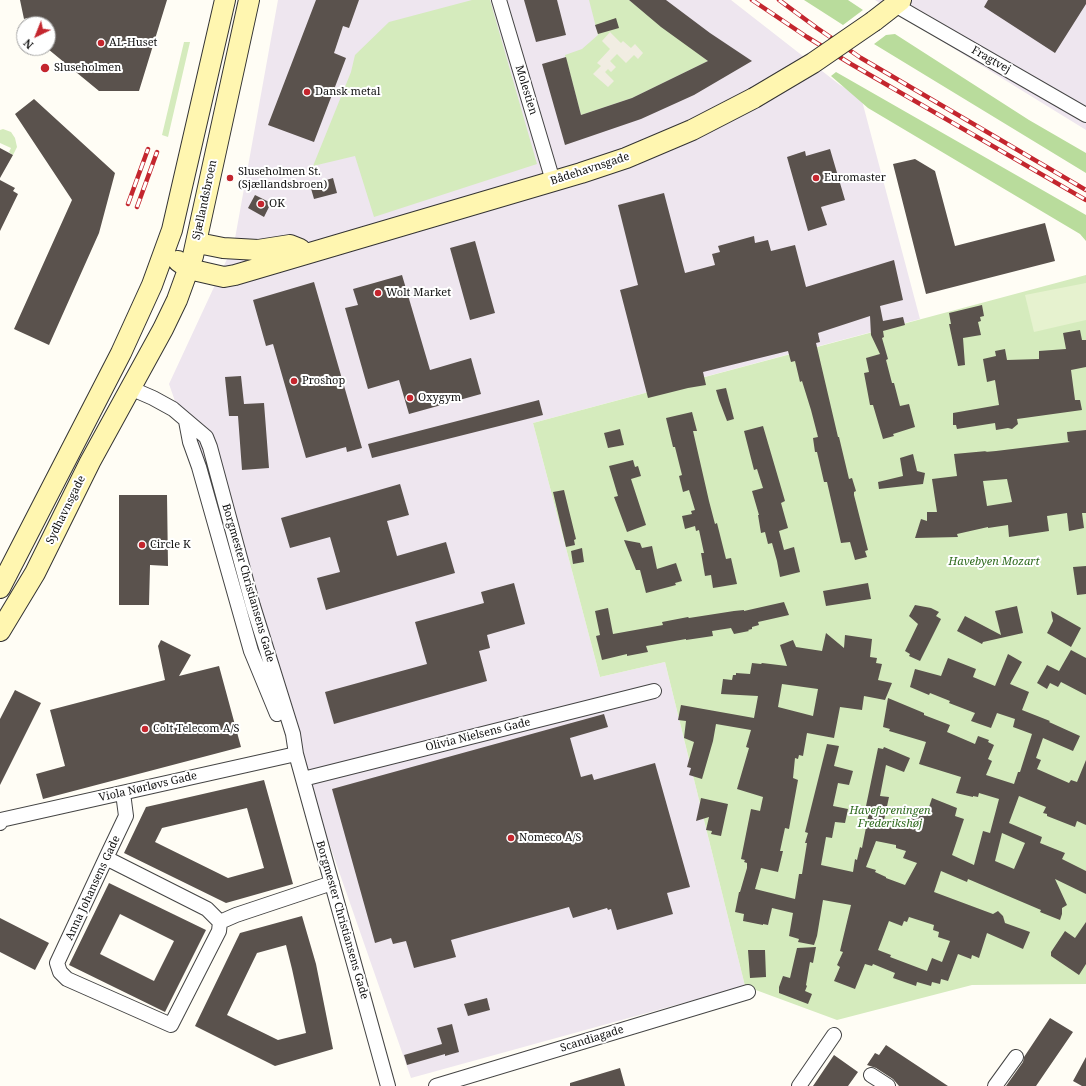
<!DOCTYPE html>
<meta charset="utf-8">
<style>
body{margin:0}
#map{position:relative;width:1086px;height:1086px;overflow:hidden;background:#fffdf5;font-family:"Noto Serif",serif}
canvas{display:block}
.north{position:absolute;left:16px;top:16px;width:40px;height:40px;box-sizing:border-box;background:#fff;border:1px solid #a0a0a0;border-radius:50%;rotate:223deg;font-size:11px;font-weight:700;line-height:16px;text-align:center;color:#111}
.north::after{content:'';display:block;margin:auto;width:14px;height:18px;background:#c4262e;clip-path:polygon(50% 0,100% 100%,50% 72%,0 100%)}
</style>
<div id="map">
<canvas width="1086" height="1086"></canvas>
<div class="north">N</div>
</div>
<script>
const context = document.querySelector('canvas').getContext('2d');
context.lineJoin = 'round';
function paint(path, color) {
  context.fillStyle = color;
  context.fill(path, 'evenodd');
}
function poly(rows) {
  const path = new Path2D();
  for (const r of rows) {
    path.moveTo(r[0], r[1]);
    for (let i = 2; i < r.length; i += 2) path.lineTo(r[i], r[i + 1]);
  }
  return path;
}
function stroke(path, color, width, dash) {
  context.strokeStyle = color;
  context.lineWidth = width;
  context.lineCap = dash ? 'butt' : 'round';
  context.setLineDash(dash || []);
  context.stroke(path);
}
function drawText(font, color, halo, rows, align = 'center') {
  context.font = font + ' "Noto Serif",serif';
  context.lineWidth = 4;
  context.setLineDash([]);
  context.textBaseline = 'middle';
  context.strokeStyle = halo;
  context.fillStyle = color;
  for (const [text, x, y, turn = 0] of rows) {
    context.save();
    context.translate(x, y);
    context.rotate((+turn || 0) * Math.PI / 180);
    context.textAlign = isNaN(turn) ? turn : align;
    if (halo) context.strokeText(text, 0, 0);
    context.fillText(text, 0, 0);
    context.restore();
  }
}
paint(poly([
 [278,0,731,0,840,85,861,97,920,319,533,423,600,677,665,662,745,986,411,1078,169,384,234,244],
 [875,0,1086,0,1086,130]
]), '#eee6ef');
paint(poly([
 [472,0,490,0,537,164,374,217,355,156,313,166,351,72,355,55,389,22],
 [589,0,629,0,708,61,632,98,581,115,565,55,582,49,598,35],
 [184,42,190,42,168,137,162,135],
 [3,129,11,132,15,138,17,147,13,155,9,152,11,148,0,143,0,130],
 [1086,275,1086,984,972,985,837,1020,745,986,665,662,600,677,533,423]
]), '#d5ebbd');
paint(poly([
 [804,0,848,0,863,10,843,25],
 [895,34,1029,120,1086,153,1086,173,874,44,886,35],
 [836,72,1086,215,1086,241,1080,234,868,108,831,76]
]), '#b9dc9c');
paint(poly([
 [1086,283,1086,320,1034,332,1025,295]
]), '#e6f2cf');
paint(poly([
 [610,32,621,43,623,41,631,48,635,44,643,53,638,59,634,55,626,63,617,54,610,61,616,67,611,72,608,69,605,72,614,81,608,87,593,74,601,66,597,63,610,49,602,41]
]), '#f1ede2');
paint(poly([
 [20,0,167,0,139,91,99,91,48,49,48,24,28,24,27,18,24,19],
 [316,0,359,0,349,28,343,26,334,53,346,58,314,142,268,125],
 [524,0,557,0,566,35,536,42],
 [629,0,666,0,710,33,752,61,694,95,641,119,565,145,542,64,566,57,581,115,632,98,708,61,661,27],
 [988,0,1086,0,1086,4,1055,53,984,7],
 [616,18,619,28,598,34,595,25],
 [34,99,115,173,99,233,49,345,14,329,72,200,15,114],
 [0,148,13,155,0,178],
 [830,149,845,200,821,207,827,225,808,231,787,157,805,151,806,156],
 [915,159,935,171,955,246,1045,223,1055,261,926,294,893,164],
 [333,178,337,193,314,199,310,185],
 [0,180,15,188,13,191,18,194,0,231],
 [664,193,685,273,715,265,712,254,720,252,718,246,754,236,755,243,768,240,771,251,795,245,806,287,894,260,903,300,880,306,883,321,903,317,905,325,883,331,884,337,882,338,888,359,886,360,892,383,894,383,900,406,909,404,915,427,893,434,894,436,883,439,873,405,870,405,864,373,869,372,866,358,880,354,871,335,870,316,818,333,820,342,816,343,838,437,839,437,849,479,852,478,856,491,854,492,854,495,868,550,865,551,867,557,855,560,850,542,841,543,827,482,824,482,817,452,815,452,813,438,818,437,811,410,802,381,800,382,795,361,791,362,788,351,703,372,706,385,688,388,648,398,620,290,638,285,618,205],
 [255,195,271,203,264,217,248,208],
 [475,241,495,313,470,320,450,248],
 [402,275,430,370,471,358,481,394,409,414,399,380,368,389,345,308,358,305,353,289],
 [314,282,362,448,347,452,346,447,306,458,273,344,266,346,253,300],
 [982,305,984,316,980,317,981,321,978,322,981,335,963,338,965,365,958,366,949,324,951,324,949,313],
 [1080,330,1082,340,1086,340,1086,367,1071,370,1075,400,1080,400,1082,410,1017,419,1018,424,1012,429,1008,428,996,430,995,423,957,429,956,425,953,425,953,413,999,405,995,380,987,382,983,359,996,356,995,351,1005,349,1007,360,1039,359,1039,351,1066,349,1063,333],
 [241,376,244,404,264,403,269,468,242,470,238,416,229,416,225,377],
 [726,388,734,419,727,421,719,400,716,390],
 [539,400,543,415,372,458,368,444],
 [692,412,697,431,693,431,709,501,715,524,717,523,726,559,731,558,737,584,713,588,711,575,705,576,701,553,704,553,699,530,696,531,695,526,685,529,682,516,692,514,691,511,695,510,689,490,683,492,679,476,682,475,675,447,673,447,666,418],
 [763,426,785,501,781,503,788,528,779,531,784,550,794,547,800,572,780,577,777,561,772,543,768,544,765,532,761,533,758,515,759,515,752,491,763,488,757,469,754,470,744,431],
 [620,429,624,445,608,448,604,433],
 [1086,430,1086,513,1082,513,1084,528,1069,531,1067,513,1047,516,1049,531,1009,537,1008,525,988,528,988,527,957,534,958,537,915,538,921,519,927,521,927,512,937,512,932,479,957,476,954,454,987,451,985,452,996,451,1070,442,1068,441,1067,432],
 [1007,479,1012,502,987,506,983,481],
 [913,454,917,471,925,473,923,484,879,489,878,482,903,476,900,458],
 [633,460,635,467,638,466,641,476,631,479,646,525,627,532,614,497,618,496,609,466],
 [400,484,409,515,387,521,397,556,446,542,455,573,326,610,317,578,340,572,330,537,290,548,281,518],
 [564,490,576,539,574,540,575,545,566,547,553,492],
 [119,495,167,495,168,566,150,565,149,605,119,605],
 [624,540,640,543,642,548,652,546,657,569,676,563,682,581,675,583,676,585,646,593,640,570,636,570],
 [582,548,584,562,573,564,571,551],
 [1086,566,1086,594,1077,595,1073,567],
 [514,583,525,624,487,635,490,648,479,651,487,681,334,724,325,692,427,664,415,622,484,603,481,592],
 [868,583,871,599,826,606,823,591],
 [784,602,789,615,758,622,759,625,752,627,752,629,748,630,749,631,734,634,731,628,712,631,713,636,686,640,686,639,646,646,648,652,627,656,627,654,602,660,596,636,600,635,595,611,608,608,613,634,663,625,662,622,688,617,689,618,734,611,744,610,744,611],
 [915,605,931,608,939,612,936,616,941,619,920,661,909,656,910,654,905,651,918,624,909,616],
 [1017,606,1023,633,983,642,982,644,957,631,965,616,1001,635,995,611],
 [1051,611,1081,628,1071,647,1047,633,1053,621],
 [826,633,844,648,845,635,872,639,870,657,877,658,876,663,882,664,878,680,892,683,885,700,864,696,862,710,840,707,834,738,807,733,803,756,799,755,798,759,795,758,793,778,798,780,789,829,785,828,780,851,783,851,778,872,761,868,755,889,795,899,799,874,802,874,807,843,805,843,808,833,805,832,827,744,839,746,834,766,853,771,849,785,838,783,833,806,848,809,845,823,835,822,832,838,826,837,821,865,853,872,855,859,857,860,860,847,862,848,870,807,866,806,878,748,883,749,884,747,910,758,904,772,886,765,880,796,889,797,883,825,902,828,904,824,905,825,906,822,909,823,914,809,927,813,932,798,957,808,955,816,964,819,952,855,974,865,983,831,990,833,999,799,979,793,978,797,973,796,973,797,956,793,961,777,919,764,926,742,889,731,890,729,883,727,888,698,924,713,924,715,950,725,947,732,975,744,978,736,989,740,988,742,994,745,988,759,992,761,986,775,1014,784,1018,772,1020,772,1032,734,1013,727,1015,719,997,713,991,728,971,721,975,713,949,703,950,701,930,693,929,695,910,687,915,669,941,676,948,658,976,669,973,677,995,686,1008,654,1022,662,1010,684,1029,692,1022,710,1050,721,1049,722,1080,736,1073,751,1043,738,1036,758,1041,760,1037,769,1069,783,1071,780,1077,782,1086,760,1086,825,1077,821,1075,827,1047,816,1047,814,1043,813,1046,807,1019,796,1009,823,1042,837,1040,843,1065,853,1062,859,1086,871,1086,894,1055,879,1067,905,1062,908,1062,914,1060,920,1040,912,1041,910,968,879,967,882,941,871,934,892,993,914,998,911,1003,916,1005,923,1030,932,1023,949,987,933,979,958,972,955,971,959,958,954,948,981,941,979,940,984,932,982,931,986,917,982,916,986,893,978,895,973,873,964,872,966,865,964,855,989,834,981,840,967,837,965,843,952,840,951,851,905,823,900,817,936,814,945,798,942,799,939,789,936,793,913,772,908,768,925,763,924,763,925,743,921,744,914,735,912,739,892,740,892,747,868,747,863,744,862,745,860,741,859,751,809,760,811,763,797,737,789,749,748,746,747,751,730,716,724,713,741,702,779,689,775,691,768,687,767,694,742,684,738,686,721,678,720,681,705,754,718,758,696,721,694,723,679,732,680,733,675,736,675,736,673,750,674,752,663,761,664,762,663,787,666,780,645,793,640,796,647,822,651],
 [782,684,818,689,813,716,778,707],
 [1002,833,1025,843,1014,869,995,861],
 [876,841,896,845,896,848,906,851,903,858,917,863,905,885,886,878,886,877,875,872,876,870,866,867],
 [909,917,934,925,933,930,939,932,938,937,950,941,942,962,932,958,927,971,890,957,891,955,878,950,889,921,902,926,904,921,907,922],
 [161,640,191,655,179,676,219,666,241,747,43,799,36,774,65,766,50,710,165,680,158,646],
 [1071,650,1086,658,1086,695,1061,682,1058,687,1050,683,1047,689,1037,683,1047,665,1059,671],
 [15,690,41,703,0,785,0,719],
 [604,714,608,727,570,738,581,777,592,774,594,780,655,763,690,887,667,893,673,914,617,930,611,909,608,910,607,908,573,918,569,907,451,940,456,957,414,968,406,941,393,944,391,938,375,943,332,789],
 [264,780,293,884,226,903,124,853,146,807],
 [247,808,264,868,228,878,155,842,162,828],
 [701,798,728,804,721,836,711,834,712,831,706,830,709,817,696,821],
 [109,883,206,930,165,1012,69,965],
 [120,914,174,941,154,981,100,954],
 [302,916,316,964,333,1049,275,1066,195,1026,240,933],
 [286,945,292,969,306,1033,278,1040,227,1015,257,953],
 [0,918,49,943,35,970,0,952],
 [1086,922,1086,964,1079,975,1051,956,1051,952,1065,931,1075,938],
 [816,947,813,963,810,962,806,985,807,986,805,991,812,994,808,1004,779,993,779,987,783,976,790,978,797,948],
 [748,950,765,950,766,977,750,978],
 [487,998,490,1010,468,1016,464,1004],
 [1050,1018,1073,1032,1036,1086,1006,1086,1023,1062,1024,1057],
 [452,1024,459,1052,445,1056,445,1054,407,1065,404,1055,442,1044,437,1028],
 [886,1045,948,1086,899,1086,893,1079,876,1068,867,1065,875,1053,879,1055],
 [834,1055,858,1072,848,1086,813,1086],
 [1086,1057,1086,1086,1082,1086,1073,1081],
 [620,1068,625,1086,570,1086,570,1083]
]), '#5a524d');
const street = poly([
 [499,0,553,181],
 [895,5,1086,115],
 [130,388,153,398,173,409,206,437,210,447,253,606,293,734,296,754,388,1086],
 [186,421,190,442,199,467,251,651,277,714],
 [303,779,654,691],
 [0,823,1,820,296,754],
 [106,858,207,909,220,922,219,931,171,1025,67,979,60,972,57,963,106,858,126,816,123,793],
 [220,922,236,915,332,883],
 [871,1075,888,1086],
 [436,1086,748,992],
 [799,1086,834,1035],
 [995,1086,1016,1057]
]);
const secondary = poly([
 [874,21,901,0],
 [198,235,198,239,203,244,223,248,258,250,290,245,300,249],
 [178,261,189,269,215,275,224,277,235,275,581,173,626,158,692,130,754,98],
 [0,588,121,353,152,285,172,230,225,0],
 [0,631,35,573,90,462,163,329,177,300,193,256,249,0]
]);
stroke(street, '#444', 16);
stroke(secondary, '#333', 22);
stroke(street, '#fff', 14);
stroke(secondary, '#fff6b0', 20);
const rail = poly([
 [752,0,807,37,851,64,1086,200],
 [779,0,817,28,861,58,1086,190],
 [128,204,148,149],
 [137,207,157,152]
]);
stroke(rail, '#c4262e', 4.5);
stroke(rail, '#fff', 3, [9]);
const secondaryBridge = poly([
 [754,98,813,63,874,21]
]);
stroke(secondaryBridge, '#333', 22, []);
stroke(secondaryBridge, '#fff6b0', 20);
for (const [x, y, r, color] of [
 [101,43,4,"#c4262e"],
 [45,68,5,"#c4262e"],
 [307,92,4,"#c4262e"],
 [230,178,4,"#c4262e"],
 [816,178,4,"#c4262e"],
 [261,204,4,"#c4262e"],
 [378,293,4,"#c4262e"],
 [294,381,4,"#c4262e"],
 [410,398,4,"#c4262e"],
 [142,545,4,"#c4262e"],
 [145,729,4,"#c4262e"],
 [511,838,4,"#c4262e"]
]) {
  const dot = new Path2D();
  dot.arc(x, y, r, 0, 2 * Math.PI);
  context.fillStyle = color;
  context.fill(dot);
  stroke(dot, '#fff', 1.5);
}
drawText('11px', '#111', '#fff', [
 ["AL-Huset",109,43],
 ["Sluseholmen",54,68],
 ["Dansk metal",315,92],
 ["Sluseholmen St.",238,172],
 ["(Sjællandsbroen)",238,185],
 ["Euromaster",824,178],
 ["OK",269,204],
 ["Wolt Market",386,293],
 ["Proshop",302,381],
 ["Oxygym",418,398],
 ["Circle K",150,545],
 ["Colt Telecom A/S",153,729],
 ["Nomeco A/S",519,838]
], 'left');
drawText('11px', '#111', '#fff', [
 ["Fragtvej",991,60,30],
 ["Molestien",526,90,73],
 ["Bådehavnsgade",590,169,-18],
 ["Sjællandsbroen",205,200,-78],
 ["Sydhavnsgade",66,510,-64],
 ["Borgmester Christiansens Gade",248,583,74],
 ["Olivia Nielsens Gade",478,735,-14],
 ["Viola Nørløvs Gade",148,787,-13],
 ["Anna Johansens Gade",93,888,-65],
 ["Borgmester Christiansens Gade",342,920,74],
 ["Scandiagade",592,1039,-17]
]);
drawText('italic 11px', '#2f6b1f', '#fff', [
 ["Havebyen Mozart",994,562],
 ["Haveforeningen",890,811],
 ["Frederikshøj",890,824]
]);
</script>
